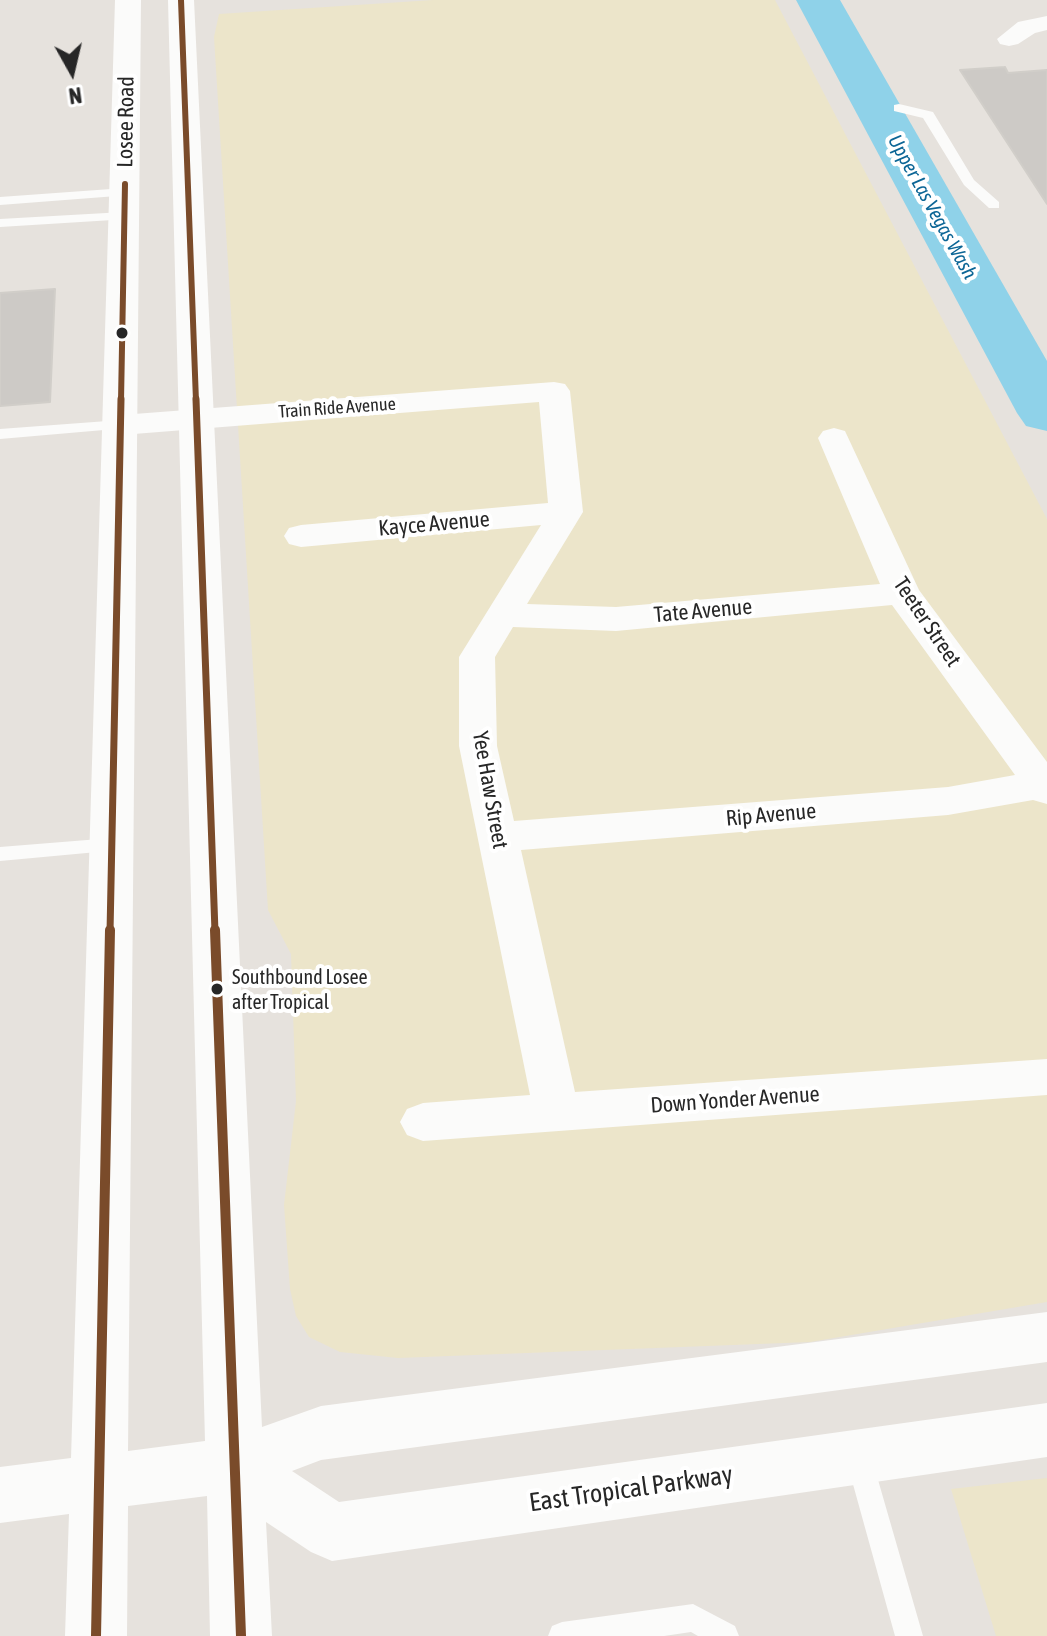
<!DOCTYPE html>
<style>
body{margin:0}
#map{position:relative;width:1047px;height:1636px;overflow:hidden;background:#e6e2dd;font-family:"Asap Condensed",sans-serif}
canvas{display:block}
.north{position:absolute;left:32px;top:32px;width:80px;height:80px;-webkit-text-stroke:6px #fff;paint-order:stroke;rotate:172deg;font-size:22px;font-weight:700;line-height:32px;text-align:center;color:#272727}
.north::after{content:'';display:block;margin:auto;width:28px;height:36px;background:#272727;clip-path:polygon(50% 0,100% 100%,50% 72%,0 100%)}
</style>
<div id="map">
<canvas width="1047" height="1636"></canvas>
<div class="north">N</div>
</div>
<script>
const context = document.querySelector('canvas').getContext('2d');
context.lineJoin = 'round';
function paint(path, color) {
  context.fillStyle = color;
  context.fill(path, 'evenodd');
}
function poly(rows) {
  const path = new Path2D();
  for (const r of rows) {
    path.moveTo(r[0], r[1]);
    for (let i = 2; i < r.length; i += 2) path.lineTo(r[i], r[i + 1]);
  }
  return path;
}
function stroke(path, color, width, dash) {
  context.strokeStyle = color;
  context.lineWidth = width;
  context.lineCap = dash ? 'butt' : 'round';
  context.setLineDash(dash || []);
  context.stroke(path);
}
function drawText(font, color, halo, rows, align = 'center') {
  context.font = font + ' "Asap Condensed",sans-serif';
  context.lineWidth = 8;
  context.setLineDash([]);
  context.textBaseline = 'middle';
  context.strokeStyle = halo;
  context.fillStyle = color;
  for (const [text, x, y, turn = 0] of rows) {
    context.save();
    context.translate(x, y);
    context.rotate((+turn || 0) * Math.PI / 180);
    context.textAlign = isNaN(turn) ? turn : align;
    if (halo) context.strokeText(text, 0, 0);
    context.fillText(text, 0, 0);
    context.restore();
  }
}
paint(poly([
 [433,0,775,0,1047,519,1047,1302,810,1342,398,1358,340,1352,309,1337,296,1316,290,1289,284,1205,296,1101,291,954,268,910,214,37,219,14],
 [1047,1478,1047,1636,996,1636,951,1489]
]), '#ece5ca');
paint(poly([
 [796,0,840,0,1047,361,1047,431,1026,426,1017,413,796,0]
]), '#8fd2e9');
const building = poly([
 [1005,67,1008,73,1047,70,1047,204,960,70,1005,67],
 [55,289,50,402,0,406,0,293,55,289]
]);
paint(building, '#cdcac6');
stroke(building, '#d1cec9', 2);
paint(poly([
 [899,104,933,112,974,180,999,202,999,208,989,208,964,185,923,118,894,111,894,105,899,104],
 [125,188,132,192,130,195,0,205,0,197,125,188],
 [124,212,129,213,129,219,0,227,0,219,124,212],
 [121,420,129,425,127,428,0,439,0,429,121,420],
 [112,838,119,840,122,845,119,850,0,861,0,847,112,838],
 [859,1447,868,1450,872,1459,923,1636,895,1636,846,1459,850,1450,859,1447],
 [693,1604,735,1626,739,1636,698,1636,691,1632,664,1636,548,1636,552,1626,562,1622,693,1604]
]), '#fbfbfa');
paint(poly([
 [1047,16,1047,30,1035,33,1018,44,1009,46,1000,44,997,39,1018,22,1047,16],
 [554,382,565,384,570,391,583,512,527,604,616,607,880,584,818,438,823,431,834,428,845,431,919,590,1047,762,1047,804,1033,800,948,815,521,850,575,1092,1047,1059,1047,1095,423,1141,407,1135,400,1122,407,1109,423,1103,530,1095,459,746,459,657,541,525,301,547,289,544,284,536,289,528,301,525,548,503,539,402,121,435,110,432,105,425,110,418,121,415,554,382],
 [892,605,1015,775,948,787,514,821,497,746,495,657,513,627,616,631,892,605]
]), '#fbfbfa');
paint(poly([
 [115,0,141,0,128,1451,205,1441,168,0,194,0,262,1427,321,1406,1047,1312,1047,1362,321,1460,292,1471,339,1502,1047,1403,1047,1457,332,1561,311,1552,266,1522,272,1636,210,1636,207,1496,128,1506,127,1636,65,1636,69,1514,0,1523,0,1467,71,1458,115,0]
]), '#fbfbfa');
stroke(poly([
 [181,0,196,401],
 [121,401,125,184]
]), '#7a4b2a', 6);
stroke(poly([
 [196,399,215,932],
 [110,932,121,399]
]), '#7a4b2a', 7);
stroke(poly([
 [215,930,241,1636],
 [96,1636,110,930]
]), '#7a4b2a', 10);
for (const [x, y, r, color] of [
 [122,333,7,"#272727"],
 [217,989,7,"#272727"]
]) {
  const dot = new Path2D();
  dot.arc(x, y, r, 0, 2 * Math.PI);
  context.fillStyle = color;
  context.fill(dot);
  stroke(dot, '#fff', 3);
}
drawText('18px', '#272727', '#fff', [
 ["Train Ride Avenue",337,408,-4]
]);
drawText('italic 20px', '#0c6696', '#fff', [
 ["Upper Las Vegas Wash",932,207,61]
]);
drawText('20px', '#272727', '#fff', [
 ["Southbound Losee",232,978],
 ["after Tropical",232,1003]
], 'left');
drawText('22px', '#272727', '#fff', [
 ["Losee Road",126,122,-89],
 ["Kayce Avenue",434,524,-5],
 ["Tate Avenue",703,611,-5],
 ["Teeter Street",927,622,56],
 ["Yee Haw Street",490,790,80],
 ["Rip Avenue",771,815,-5],
 ["Down Yonder Avenue",735,1100,-4]
]);
drawText('26px', '#272727', '#fff', [
 ["East Tropical Parkway",631,1489,-8]
]);
</script>
